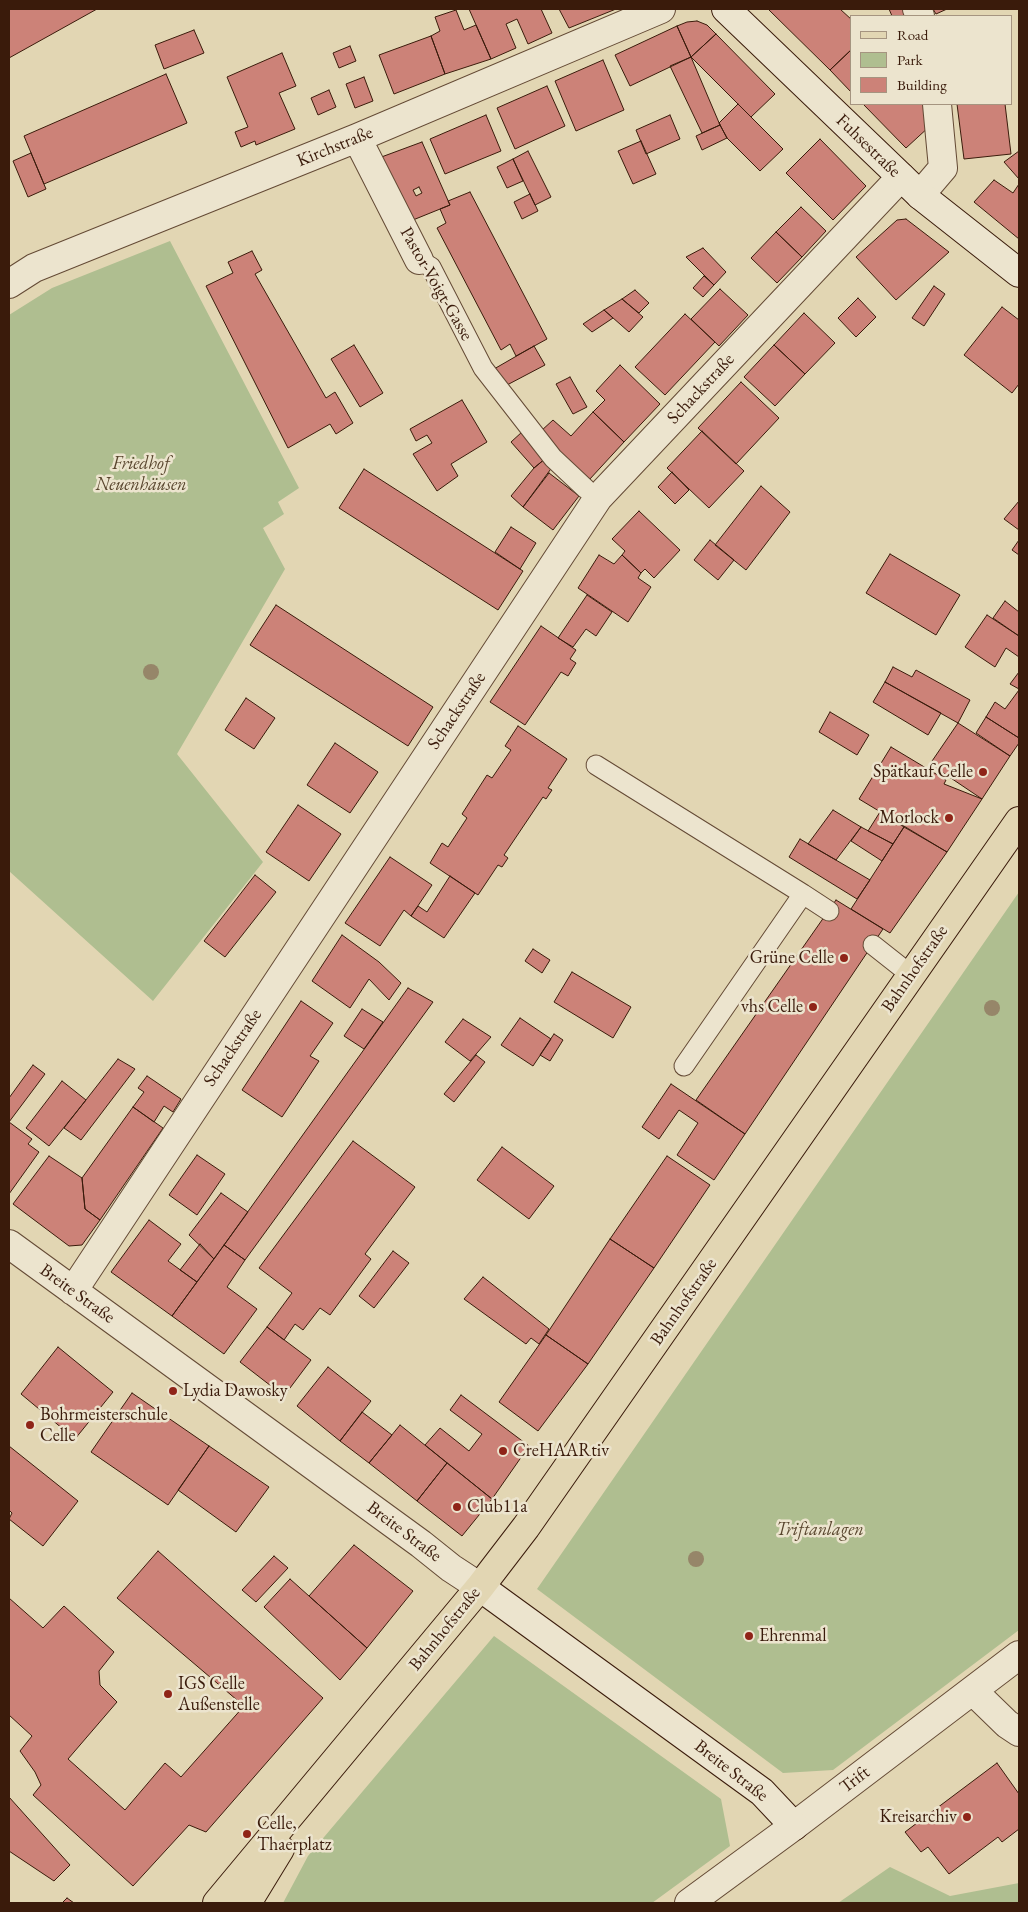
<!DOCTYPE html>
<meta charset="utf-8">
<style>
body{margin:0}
#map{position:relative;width:1028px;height:1912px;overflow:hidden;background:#e2d6b3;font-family:"EB Garamond",serif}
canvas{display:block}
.frame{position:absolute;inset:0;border:10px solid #3a1b0b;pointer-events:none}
.legend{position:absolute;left:850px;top:15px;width:162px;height:90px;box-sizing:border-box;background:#ece4ce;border:1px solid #a59480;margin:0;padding:6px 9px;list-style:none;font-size:15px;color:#3a1b0b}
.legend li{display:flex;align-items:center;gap:10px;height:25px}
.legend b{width:25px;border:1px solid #a59480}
</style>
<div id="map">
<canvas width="1028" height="1912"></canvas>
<div class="frame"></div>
<ul class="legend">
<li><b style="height:6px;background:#e2d6b3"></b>Road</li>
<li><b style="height:14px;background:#afbe90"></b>Park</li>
<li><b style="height:14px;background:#cc8278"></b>Building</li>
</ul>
</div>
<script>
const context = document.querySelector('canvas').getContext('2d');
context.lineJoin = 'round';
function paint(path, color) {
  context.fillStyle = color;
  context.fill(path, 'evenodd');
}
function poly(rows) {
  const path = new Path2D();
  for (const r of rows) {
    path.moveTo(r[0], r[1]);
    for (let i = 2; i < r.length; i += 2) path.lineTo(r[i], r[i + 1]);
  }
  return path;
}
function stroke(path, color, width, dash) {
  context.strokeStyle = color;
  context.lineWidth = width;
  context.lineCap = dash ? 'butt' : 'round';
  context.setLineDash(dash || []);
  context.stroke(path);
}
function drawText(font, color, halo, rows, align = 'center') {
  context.font = font + ' "EB Garamond",serif';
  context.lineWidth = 5;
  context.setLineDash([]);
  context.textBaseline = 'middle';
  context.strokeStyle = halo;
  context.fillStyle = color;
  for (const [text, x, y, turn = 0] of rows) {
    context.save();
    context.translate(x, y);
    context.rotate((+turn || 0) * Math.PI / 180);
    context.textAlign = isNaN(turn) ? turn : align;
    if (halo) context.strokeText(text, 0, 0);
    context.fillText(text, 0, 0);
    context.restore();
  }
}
paint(poly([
 [170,241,299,488,278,502,284,514,263,528,285,569,177,754,263,862,153,1001,9,871,9,315,52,288],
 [1019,892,1019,1630,833,1770,783,1773,537,1589],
 [494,1636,721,1799,730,1846,652,1903,283,1903,308,1856],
 [890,1867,950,1896,1019,1883,1019,1903,838,1903]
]), '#afbe90');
const building = poly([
 [9,9,97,9,9,58,9,9],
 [469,9,541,9,552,33,528,44,517,19,506,24,516,48,491,59,469,9],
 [559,9,616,9,569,28,559,9],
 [768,9,840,9,852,20,852,49,830,70,768,9],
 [889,9,909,9,911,16,892,16,889,9],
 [933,9,947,9,936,14,933,9],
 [456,10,464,30,476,25,491,59,445,74,431,36,440,31,435,17,456,10],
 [697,21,707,25,716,34,691,57,677,26,687,22,697,21],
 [677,26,691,57,630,86,615,55,677,26],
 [194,30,204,53,164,69,155,45,194,30],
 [716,34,775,94,751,117,691,57,716,34],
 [431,36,445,74,394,94,379,55,431,36],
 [350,46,356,61,339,68,333,53,350,46],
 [852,49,852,93,830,70,852,49],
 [282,53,296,86,279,93,295,129,256,145,255,141,241,147,235,132,248,127,227,77,282,53],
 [691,57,720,125,702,133,670,66,691,57],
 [603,60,624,110,576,131,555,81,603,60],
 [166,74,187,123,44,184,24,136,166,74],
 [364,77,373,101,355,108,346,84,364,77],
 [547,86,565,126,515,149,497,108,547,86],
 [329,90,336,107,318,115,311,98,329,90],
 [738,104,783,149,760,171,727,138,719,123,738,104],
 [863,104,925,104,930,126,906,148,863,104],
 [957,104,1005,104,1011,154,964,159,957,104],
 [486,115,501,151,445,174,430,139,486,115],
 [670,115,680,139,646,154,636,130,670,115],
 [720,125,727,138,702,150,696,136,720,125],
 [820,139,866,186,833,220,786,173,820,139],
 [641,141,656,174,633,184,618,151,641,141],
 [422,142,450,205,408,222,376,159,422,142],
 [419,187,422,193,416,196,413,190,419,187],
 [528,151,551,197,535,205,513,159,528,151],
 [1019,151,1019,179,1004,162,1019,151],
 [31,153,46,189,28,197,13,161,31,153],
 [513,159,523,181,507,188,497,167,513,159],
 [994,180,1013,193,1019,184,1019,239,974,202,994,180],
 [470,192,547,339,516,356,510,344,501,350,437,228,446,223,440,209,450,205,448,201,470,192],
 [530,194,538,211,522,219,514,202,530,194],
 [801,207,826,231,802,257,776,232,801,207],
 [906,219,949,252,896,300,856,257,897,220,906,219],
 [776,232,802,257,777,283,751,258,776,232],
 [703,248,726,272,714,285,686,257,703,248],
 [252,251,262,270,255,274,326,398,335,392,353,423,336,434,330,424,288,448,206,286,233,273,228,262,252,251],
 [704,276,714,285,703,297,693,288,704,276],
 [934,286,945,294,924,326,912,318,934,286],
 [720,289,748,315,719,346,691,319,720,289],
 [635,290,649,303,639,313,622,299,635,290],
 [858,298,876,317,856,337,838,318,858,298],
 [622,299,643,317,629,332,604,310,622,299],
 [1002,307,1019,320,1019,384,1012,393,964,355,1002,307],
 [604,310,613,318,592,332,583,324,604,310],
 [804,313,835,343,805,374,774,345,804,313],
 [685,314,715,342,665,395,635,367,685,314],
 [354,345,383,393,360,407,331,359,354,345],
 [774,345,805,374,775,406,744,377,774,345],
 [534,346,545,365,507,385,494,369,534,346],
 [620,365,660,404,624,442,593,412,605,400,596,391,620,365],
 [570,377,587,407,573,414,556,384,570,377],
 [741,382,779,418,736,464,698,428,741,382],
 [462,400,487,442,451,464,458,476,437,491,413,454,432,443,427,435,416,441,410,429,462,400],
 [593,412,624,442,589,480,557,452,541,431,553,420,571,436,593,412],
 [702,431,744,471,709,508,667,468,702,431],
 [522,432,546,458,534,468,511,442,522,432],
 [546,458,553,466,523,507,511,496,534,468,546,458],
 [364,469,523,571,498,610,339,508,364,469],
 [672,472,689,490,675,504,658,487,672,472],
 [549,473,579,496,553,530,523,507,549,473],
 [761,486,790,512,746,570,715,545,761,486],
 [1019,501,1019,530,1004,519,1019,501],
 [639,511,680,550,654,578,645,569,641,573,622,555,625,551,612,539,639,511],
 [511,527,536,543,520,569,495,552,511,527],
 [710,540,734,560,718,580,694,560,710,540],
 [1019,540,1019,555,1012,550,1019,540],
 [890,554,960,595,936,635,866,593,890,554],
 [599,555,614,564,622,555,641,573,638,578,651,587,628,622,578,588,599,555],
 [587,595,612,612,596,636,586,629,573,647,558,638,587,595],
 [1005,601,1019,612,1019,636,993,618,1005,601],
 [276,605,433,707,408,746,250,645,276,605],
 [987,615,1019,636,1019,657,1006,648,995,667,965,647,987,615],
 [541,626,576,650,570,659,576,663,568,676,561,672,525,725,490,702,541,626],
 [893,667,912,677,916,670,970,700,958,723,885,682,893,667],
 [1019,672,1019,689,1010,684,1019,672],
 [885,682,941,713,928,735,873,702,885,682],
 [1019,690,1019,738,986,717,995,702,1005,709,1019,690],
 [246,698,275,718,254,749,225,730,246,698],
 [830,712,869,735,857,755,819,732,830,712],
 [986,717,1019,738,1019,743,1010,756,976,733,986,717],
 [958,723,1010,756,982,799,930,764,958,723],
 [518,726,567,759,548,788,552,790,546,799,543,797,504,855,508,858,502,867,498,865,478,895,430,863,442,843,448,847,467,818,462,814,487,775,492,778,511,750,505,746,518,726],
 [335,743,378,772,350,813,307,785,335,743],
 [891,747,946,780,944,784,982,799,947,852,859,799,891,747],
 [298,805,341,834,309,881,266,852,298,805],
 [833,810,861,827,836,860,808,844,833,810],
 [880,812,904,827,893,844,868,831,880,812],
 [861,827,893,844,882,861,851,841,861,827],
 [904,827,947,852,890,933,851,909,904,827],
 [800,839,870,880,857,899,789,857,800,839],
 [390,857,432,885,411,916,404,910,380,946,345,923,390,857],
 [255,875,276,892,225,957,204,941,255,875],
 [450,876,475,893,444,938,411,916,418,906,427,912,450,876],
 [836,900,883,929,745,1134,696,1100,836,900],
 [342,935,379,962,401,983,389,1000,369,979,350,1008,312,981,342,935],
 [533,949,550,960,542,973,525,961,533,949],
 [572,972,631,1007,613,1038,554,1002,572,972],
 [408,988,433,1002,245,1260,224,1245,408,988],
 [301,1001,333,1023,310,1056,319,1061,282,1117,242,1090,301,1001],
 [362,1009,383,1022,364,1049,344,1036,362,1009],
 [520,1018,551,1039,533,1066,501,1045,520,1018],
 [463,1019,491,1037,470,1061,445,1042,463,1019],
 [554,1034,563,1040,550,1061,540,1055,554,1034],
 [476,1055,485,1062,454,1102,444,1094,476,1055],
 [118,1059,135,1069,81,1140,64,1128,118,1059],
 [33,1065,45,1074,9,1122,32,1139,28,1144,39,1152,9,1194,9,1098,33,1065],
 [147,1076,181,1099,173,1112,164,1106,154,1122,133,1107,144,1092,138,1088,147,1076],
 [62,1081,86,1100,49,1146,26,1128,62,1081],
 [671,1084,745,1134,714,1180,677,1155,698,1123,679,1110,659,1139,642,1127,671,1084],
 [133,1107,163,1128,100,1220,85,1209,82,1178,133,1107],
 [353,1141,415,1187,365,1254,371,1259,330,1315,320,1308,303,1330,295,1324,284,1340,267,1327,292,1293,259,1268,353,1141],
 [502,1147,554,1186,529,1219,477,1180,502,1147],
 [197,1155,225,1174,197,1215,169,1195,197,1155],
 [49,1156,82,1178,85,1209,100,1220,82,1245,69,1246,13,1204,49,1156],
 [667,1156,710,1185,654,1268,610,1239,667,1156],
 [221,1193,248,1212,214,1259,189,1235,221,1193],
 [149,1220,181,1244,168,1261,197,1282,172,1316,111,1272,149,1220],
 [610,1239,654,1268,588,1364,546,1335,610,1239],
 [200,1244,214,1259,197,1282,180,1270,200,1244],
 [224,1245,245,1260,227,1287,257,1309,224,1354,172,1316,224,1245],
 [393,1251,409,1263,374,1308,359,1296,393,1251],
 [483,1277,549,1329,539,1344,531,1338,526,1344,464,1299,483,1277],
 [267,1327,311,1360,284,1396,240,1362,267,1327],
 [546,1335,588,1364,538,1431,499,1402,546,1335],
 [58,1347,113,1392,75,1439,21,1394,58,1347],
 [328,1367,371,1401,340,1441,297,1406,328,1367],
 [132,1393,209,1446,168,1505,91,1452,132,1393],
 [461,1395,529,1446,492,1499,425,1445,440,1428,469,1451,482,1434,450,1410,461,1395],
 [362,1412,392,1435,369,1463,340,1441,362,1412],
 [400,1425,447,1463,417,1501,369,1463,400,1425],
 [9,1446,78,1501,43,1546,9,1519,12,1513,9,1510,9,1446],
 [209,1446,269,1487,236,1532,178,1490,209,1446],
 [447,1463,492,1499,462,1536,417,1501,447,1463],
 [354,1545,413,1591,367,1648,309,1596,354,1545],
 [158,1551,323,1698,206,1832,189,1825,133,1886,33,1795,41,1785,35,1772,20,1751,32,1736,9,1715,9,1598,43,1628,64,1606,114,1652,99,1671,100,1685,117,1702,68,1759,125,1810,165,1763,181,1777,244,1706,117,1598,158,1551],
 [274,1556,288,1568,256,1602,242,1590,274,1556],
 [290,1579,367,1648,340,1680,264,1607,290,1579],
 [997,1763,1019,1794,1019,1829,1002,1842,998,1837,949,1874,928,1847,921,1852,905,1832,997,1763],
 [9,1797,70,1865,54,1881,9,1851,9,1797],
 [67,1898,74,1903,62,1903,67,1898]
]);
paint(building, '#cc8278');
stroke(building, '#3a1b0b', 1);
const lane = poly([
 [419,260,431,267,483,368,553,458,586,489],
 [596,765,803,894],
 [873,945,911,975],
 [684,1066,803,894,829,911]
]);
const street = poly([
 [917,9,920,16],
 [357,138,419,260],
 [920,195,943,168,937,104],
 [9,284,34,268,357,138,661,9],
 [9,1244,421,1544,451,1568,480,1587],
 [73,1291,598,498,901,177],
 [973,1691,1007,1724,1019,1732],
 [689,1903,794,1826,1019,1655]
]);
const secondary = poly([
 [726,9,920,195,1019,273],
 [480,1587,762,1792,794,1826]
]);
const primary = poly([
 [217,1903,480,1587,526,1527,1019,821],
 [247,1903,280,1849]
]);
stroke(lane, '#644a35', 21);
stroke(street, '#644a35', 30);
stroke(secondary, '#3a1b0b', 30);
stroke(primary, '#3a1b0b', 30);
stroke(lane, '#ece4ce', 19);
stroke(street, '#ece4ce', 28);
stroke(secondary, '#ece4ce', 28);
stroke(primary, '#e2d6b3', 28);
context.fillStyle = '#968669';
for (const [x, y] of [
 [151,672],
 [992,1008],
 [696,1559]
]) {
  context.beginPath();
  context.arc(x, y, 8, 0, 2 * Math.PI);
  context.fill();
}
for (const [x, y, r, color] of [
 [983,772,5,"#8f2418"],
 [949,818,5,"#8f2418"],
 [844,958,5,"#8f2418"],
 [813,1007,5,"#8f2418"],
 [173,1391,5,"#8f2418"],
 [30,1425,5,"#8f2418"],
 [503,1451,5,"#8f2418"],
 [457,1507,5,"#8f2418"],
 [749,1636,5,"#8f2418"],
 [168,1694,5,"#8f2418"],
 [967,1817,5,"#8f2418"],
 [247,1834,5,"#8f2418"]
]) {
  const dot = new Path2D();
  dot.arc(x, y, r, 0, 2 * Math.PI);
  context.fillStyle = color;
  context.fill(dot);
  stroke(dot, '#ece4ce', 2);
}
drawText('18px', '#3a1b0b', '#ece4ce', [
 ["Fuhsestraße",868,146,44],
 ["Kirchstraße",335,147,-22],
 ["Pastor-Voigt-Gasse",436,284,60],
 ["Schackstraße",701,389,-47],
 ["Schackstraße",457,711,-56],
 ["Bahnhofstraße",915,969,-55],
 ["Schackstraße",233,1048,-56],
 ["Breite Straße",77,1294,36],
 ["Bahnhofstraße",684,1302,-55],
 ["Breite Straße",404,1532,37],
 ["Bahnhofstraße",445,1629,-51],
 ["Breite Straße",731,1771,38],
 ["Trift",855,1780,-37]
]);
drawText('italic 18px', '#57442c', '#ece4ce', [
 ["Friedhof",141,464],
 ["Neuenhäusen",141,485],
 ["Triftanlagen",820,1530]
]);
drawText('18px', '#3a1b0b', '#ece4ce', [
 ["Spätkauf Celle",973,772,"right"],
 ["Morlock",939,818,"right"],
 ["Grüne Celle",834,958,"right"],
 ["vhs Celle",803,1007,"right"],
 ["Lydia Dawosky",183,1391],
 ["Bohrmeisterschule",40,1415],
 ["Celle",40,1436],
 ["CreHAARtiv",513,1451],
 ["Club11a",467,1507],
 ["Ehrenmal",759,1636],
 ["IGS Celle",178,1684],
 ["Außenstelle",178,1705],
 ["Kreisarchiv",957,1817,"right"],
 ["Celle,",257,1824],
 ["Thaerplatz",257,1845]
], 'left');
</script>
